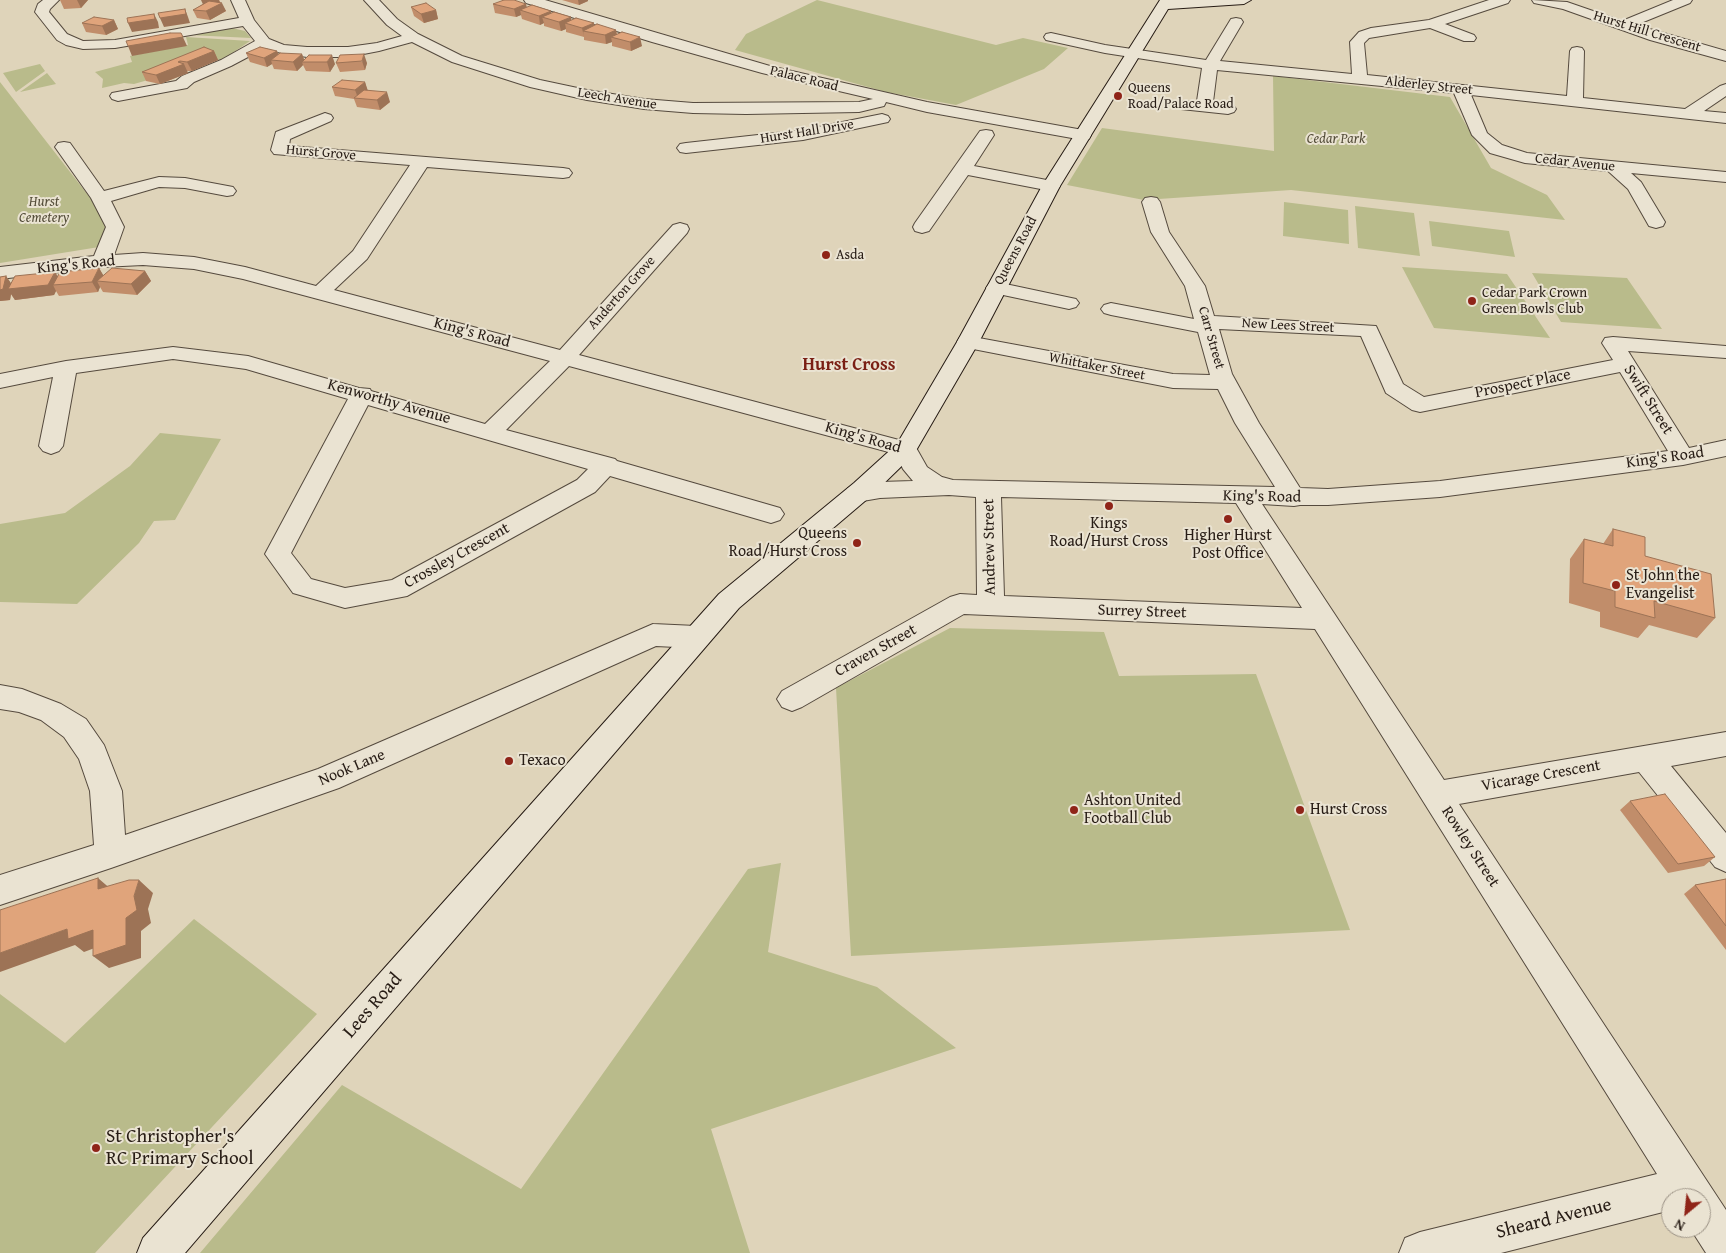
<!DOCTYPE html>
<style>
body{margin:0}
#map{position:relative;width:1726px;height:1253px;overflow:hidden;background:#dfd4ba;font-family:"Gentium Book Plus",serif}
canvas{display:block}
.north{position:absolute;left:1661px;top:1188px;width:50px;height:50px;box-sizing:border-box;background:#eae3d2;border:1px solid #9c9386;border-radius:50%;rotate:208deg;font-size:14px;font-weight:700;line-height:20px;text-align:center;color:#271c15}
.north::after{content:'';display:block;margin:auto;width:18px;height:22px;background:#8f2418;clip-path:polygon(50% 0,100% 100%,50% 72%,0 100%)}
</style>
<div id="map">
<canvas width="1726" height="1253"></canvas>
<div class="north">N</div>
</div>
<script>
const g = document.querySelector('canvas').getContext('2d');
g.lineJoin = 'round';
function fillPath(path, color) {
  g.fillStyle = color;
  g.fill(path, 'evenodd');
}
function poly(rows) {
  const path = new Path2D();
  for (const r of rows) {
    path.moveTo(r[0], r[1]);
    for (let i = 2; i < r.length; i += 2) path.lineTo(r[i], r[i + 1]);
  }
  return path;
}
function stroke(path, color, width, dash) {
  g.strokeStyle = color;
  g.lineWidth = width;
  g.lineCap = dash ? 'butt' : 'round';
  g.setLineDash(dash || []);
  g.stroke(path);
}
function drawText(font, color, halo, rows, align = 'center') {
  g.font = font + ' "Gentium Book Plus",serif';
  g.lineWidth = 4;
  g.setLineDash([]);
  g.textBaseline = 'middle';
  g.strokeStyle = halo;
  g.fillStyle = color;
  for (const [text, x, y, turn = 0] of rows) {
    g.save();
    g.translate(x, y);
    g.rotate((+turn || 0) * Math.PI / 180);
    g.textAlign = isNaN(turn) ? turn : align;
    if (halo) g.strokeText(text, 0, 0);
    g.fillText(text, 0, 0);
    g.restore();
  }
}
fillPath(poly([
 [817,0,996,45,1023,38,1068,48,1044,69,956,105,886,92,735,50,746,34],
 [232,28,245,31,251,38,189,35],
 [186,37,250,41,225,58,134,84,124,83,102,88,103,79,95,72,132,62,130,56,188,45],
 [40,64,45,71,16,92,3,73],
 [47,73,56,84,20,92],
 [1273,76,1450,97,1491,168,1547,195,1565,220,1291,190,1144,200,1067,185,1102,128,1274,151],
 [0,82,109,222,99,247,0,263],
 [1284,202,1348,210,1349,244,1283,236],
 [1355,206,1414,213,1420,256,1358,248],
 [1429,221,1509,231,1515,257,1432,246],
 [1402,267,1507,274,1550,338,1434,328],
 [1532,273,1627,278,1662,329,1561,322],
 [160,433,221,439,175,520,154,521,139,543,77,604,0,602,0,524,65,513,130,466],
 [950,628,1104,632,1119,676,1256,674,1350,930,851,956,836,688],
 [781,863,768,952,877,987,956,1048,711,1129,750,1253,200,1253,342,1085,521,1189,748,869],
 [194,919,317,1014,95,1253,0,1253,0,994,65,1043]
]), '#b9bb8b');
const street = poly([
 [43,0,59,0,50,9,49,12,67,34,83,41,115,40,239,18,231,0,245,0,254,20,269,39,284,45,307,47,348,47,377,43,402,36,387,25,364,0,379,0,397,19,418,34,462,56,540,80,587,90,644,99,693,103,859,102,873,99,762,73,652,42,526,3,524,0,545,0,770,66,927,102,1083,130,1089,131,1091,135,1089,139,1083,140,927,112,886,102,884,106,859,112,746,114,693,113,644,109,587,100,530,87,452,62,412,42,379,51,348,57,307,57,281,53,265,48,231,66,194,82,187,88,118,101,112,99,110,96,112,93,176,81,182,76,221,60,255,41,243,26,115,48,83,49,66,45,57,40,35,12,38,4,43,0],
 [1489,0,1510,0,1508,3,1445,24,1474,35,1476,38,1474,41,1464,41,1430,28,1369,38,1364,43,1367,75,1567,96,1570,51,1572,48,1577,47,1582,48,1584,51,1583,98,1685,109,1720,86,1726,84,1726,96,1704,111,1726,113,1726,123,1471,95,1487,133,1502,145,1527,153,1726,172,1726,182,1631,173,1641,182,1665,222,1663,226,1656,228,1649,226,1628,189,1608,171,1525,163,1490,153,1472,135,1454,93,1217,70,1213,102,1234,106,1236,109,1234,112,1228,114,1181,109,1175,107,1173,104,1175,101,1197,101,1202,68,1105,53,1046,40,1044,37,1046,34,1051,33,1105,45,1206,60,1231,19,1236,18,1241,19,1243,22,1220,61,1352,74,1350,42,1359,32,1371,28,1429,20,1489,0],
 [1532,0,1567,2,1622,21,1673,0,1692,0,1690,3,1636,25,1726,51,1726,61,1650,40,1563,9,1534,3,1532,0],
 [325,113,331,115,333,118,331,121,290,139,289,146,563,168,569,169,572,173,569,177,563,178,427,167,367,259,334,290,560,350,673,225,680,223,687,225,689,229,687,233,579,355,914,444,927,467,942,477,953,480,1275,487,1235,423,1218,389,1173,388,968,348,960,347,957,342,960,337,968,336,1173,374,1210,375,1198,332,1111,315,1104,313,1101,309,1104,305,1111,303,1194,319,1185,286,1151,232,1142,202,1145,198,1151,197,1157,198,1160,202,1169,232,1205,286,1214,316,1376,326,1403,384,1424,397,1613,360,1602,343,1605,338,1613,337,1726,346,1726,358,1628,351,1689,448,1726,440,1726,456,1683,465,1440,497,1328,505,1300,505,1294,506,1262,504,1444,780,1726,732,1726,756,1671,766,1726,833,1726,872,1715,867,1639,772,1459,804,1726,1210,1726,1253,1706,1253,1690,1228,1701,1228,1701,1198,1671,1198,1671,1210,1501,1253,1399,1253,1405,1238,1420,1232,1657,1174,1315,629,964,614,802,707,792,711,782,707,777,699,782,691,950,597,960,594,977,595,976,497,949,495,880,498,857,502,848,500,845,494,848,488,880,482,913,481,903,469,896,454,569,366,506,430,615,459,617,461,780,508,784,514,780,520,771,523,610,476,595,492,407,596,345,608,293,593,265,554,348,399,246,369,173,359,76,373,63,446,59,451,51,454,43,451,39,446,53,377,0,388,0,374,66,361,173,347,248,356,359,388,370,389,371,391,485,424,550,361,243,279,194,269,143,265,102,267,0,279,0,267,94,256,106,227,91,198,55,147,58,143,64,142,70,143,104,191,159,177,185,178,233,187,236,191,233,195,227,196,185,188,159,187,111,201,124,227,114,255,143,253,194,257,245,267,316,286,353,251,410,165,274,154,271,150,276,132,325,113],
 [1219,329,1361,336,1386,393,1412,410,1420,412,1620,372,1668,451,1440,481,1328,489,1300,488,1259,423,1232,374,1219,329],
 [368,405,588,469,577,480,392,580,345,588,311,579,291,553,368,405],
 [1001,497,1236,503,1302,608,1004,596,1001,497],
 [882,114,888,116,890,119,888,122,803,140,686,153,680,152,677,148,680,144,686,143,803,130,882,114],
 [986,130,992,131,994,135,974,166,1057,182,1060,186,1057,190,1051,191,968,175,929,231,922,233,915,231,913,227,915,223,980,131,986,130],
 [996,282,1076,299,1079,303,1076,307,1069,309,989,292,986,288,989,284,996,282],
 [653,624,696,626,706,630,710,637,706,644,696,648,656,646,339,788,111,868,0,905,0,875,94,845,90,791,79,759,64,737,41,720,19,712,0,709,0,685,22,689,61,704,86,719,104,745,122,791,125,835,318,769,653,624]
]);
const secondary = poly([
 [1160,0,1251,0,1244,4,1168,9,1060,186,979,342,914,454,872,495,739,608,185,1253,137,1253,143,1238,719,594,854,483,897,444,957,342,1042,186,1160,0]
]);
stroke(street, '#554a3e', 2);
stroke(secondary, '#271c15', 2);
fillPath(street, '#eae3d2');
fillPath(secondary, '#eae3d2');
fillPath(poly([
 [60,0,88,0,81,8,64,9],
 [219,0,226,11,210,20,197,18,193,10,203,4],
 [562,0,588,0,588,1,579,5],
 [493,4,526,4,526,7,551,13,571,20,594,26,616,30,617,34,642,46,631,51,612,46,612,42,606,44,584,40,584,37,566,32,566,29,561,31,544,26,544,23,540,25,522,19,521,15,516,17,495,13],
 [411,7,436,10,438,19,424,23,414,16],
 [114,20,118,29,106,35,86,32,82,23],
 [214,51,218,60,192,71,187,71,188,73,160,84,146,81,142,72],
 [277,51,278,54,302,54,304,60,309,55,335,64,330,72,306,71,303,65,297,71,274,69,272,64,267,67,250,62,246,53],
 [340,55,367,63,365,70,340,72,336,63],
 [365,82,367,90,390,102,380,110,357,107,354,99,335,96,332,87],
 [99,268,103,276,145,271,151,281,137,295,103,292,100,287,98,292,59,296,56,291,54,295,15,300,11,294,10,300,0,301,0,277,6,276,11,284,55,272,57,276],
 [1613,529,1645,556,1715,618,1697,638,1649,625,1638,638,1600,627,1600,612,1569,603,1570,559,1584,539,1603,544],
 [1630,801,1715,857,1704,866,1668,873,1620,810],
 [1726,879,1726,950,1684,894,1695,885]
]), '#c18d6a');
fillPath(poly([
 [77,0,88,0,81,8],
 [201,0,219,0,220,4,222,3,226,11,210,20],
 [578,0,588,0,588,1,579,5],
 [526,4,528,12,520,10,521,15,516,17,514,9],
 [185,9,188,17,190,23,164,27,160,18],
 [436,10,438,19,424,23,421,14],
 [551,11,552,20,542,17,544,23,540,25,539,16],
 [154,14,158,22,159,28,132,32,128,23],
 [571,17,572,25,565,23,566,29,561,31,559,22],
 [114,20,118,29,106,35,102,26],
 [594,23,595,32,583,31,584,37,582,28],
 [616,30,617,39,611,37,612,42,606,44,605,35],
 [181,33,187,46,132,56,128,46],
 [640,37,642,46,631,51,630,42],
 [214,51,218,60,192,71,187,62],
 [277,51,281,60,271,60,272,64,267,67,264,58],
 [302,54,305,62,302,62,303,65,297,71,293,62],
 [364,54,367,63,365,70,362,61],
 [332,55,335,64,330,72,327,62],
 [180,61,182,65,184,64,188,73,160,84,156,75],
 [365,82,368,91,358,98,355,90],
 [387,92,390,102,380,110,377,100],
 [99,268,105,278,97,281,100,287,98,292,92,282],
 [145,271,151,281,137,295,131,284],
 [55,272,61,282,53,285,56,291,54,295,15,300,11,294,10,300,0,301,0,290,6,276,13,286],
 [98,878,113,891,98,889],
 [139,880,153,893,148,909,151,923,141,931,141,958,109,968,93,956,134,896],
 [67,929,93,930,108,943,84,952,75,945,0,972,0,953]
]), '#9d7356');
const building = poly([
 [504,0,514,0,526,4,514,9,493,4,504,0],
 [209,1,222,3,206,11,193,10,209,1],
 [426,3,436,10,421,14,411,7,426,3],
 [532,5,551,11,539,16,520,10,532,5],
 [185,9,186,14,160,18,158,13,185,9],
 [554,12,571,17,559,22,542,17,554,12],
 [154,14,155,19,128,23,127,18,154,14],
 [94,17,114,20,102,26,82,23,94,17],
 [576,18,594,23,582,28,565,23,576,18],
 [597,24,616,30,605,35,583,31,597,24],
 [622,32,640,37,630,42,611,37,622,32],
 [170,33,181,33,183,37,128,46,126,41,170,33],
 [204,47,214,51,187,62,180,61,178,62,184,64,156,75,142,72,204,47],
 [260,47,277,51,264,58,246,53,260,47],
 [280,53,302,54,293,62,271,60,280,53],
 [364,54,362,61,336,63,340,55,364,54],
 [309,55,332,55,327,62,302,62,309,55],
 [342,80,365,82,355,90,332,87,342,80],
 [364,90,387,92,377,100,354,98,364,90],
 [99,268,92,282,53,285,60,272,99,268],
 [112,268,145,271,131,284,97,281,112,268],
 [55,272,48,285,8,289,15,276,55,272],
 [6,276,3,289,0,290,0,277,6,276],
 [1613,529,1645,537,1645,556,1711,574,1715,618,1654,601,1655,618,1615,607,1615,591,1583,583,1584,539,1613,546,1613,529],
 [1665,794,1715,857,1678,864,1630,801,1665,794],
 [98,878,98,889,129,880,139,880,134,896,137,910,126,918,126,945,93,956,93,930,68,939,67,929,0,953,0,910,98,878],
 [1726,879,1726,926,1695,885,1726,879]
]);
fillPath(building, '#e0a47b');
stroke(building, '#9d7356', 1);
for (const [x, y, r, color] of [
 [1118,96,5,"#8f2418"],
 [826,255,5,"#8f2418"],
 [1472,301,5,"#8f2418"],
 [1109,506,5,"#8f2418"],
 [1228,519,5,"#8f2418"],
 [857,543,5,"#8f2418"],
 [1616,585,5,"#8f2418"],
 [509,761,5,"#8f2418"],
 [1074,810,5,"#8f2418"],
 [1300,810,5,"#8f2418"],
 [96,1148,5,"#8f2418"]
]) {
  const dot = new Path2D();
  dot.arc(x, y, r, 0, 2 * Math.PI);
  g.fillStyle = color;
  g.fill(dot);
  stroke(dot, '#eae3d2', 2);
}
drawText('14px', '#271c15', '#eae3d2', [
 ["Hurst Hill Crescent",1647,32,17],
 ["Palace Road",804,79,14],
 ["Alderley Street",1429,86,6],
 ["Leech Avenue",617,99,9],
 ["Hurst Hall Drive",807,132,-9],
 ["Hurst Grove",321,153,5],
 ["Cedar Avenue",1575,163,6],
 ["Queens Road",1016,251,-62],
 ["Anderton Grove",622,293,-48],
 ["New Lees Street",1288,326,3],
 ["Carr Street",1211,338,74],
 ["Whittaker Street",1097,367,11]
]);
drawText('14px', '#271c15', '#eae3d2', [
 ["Queens",1128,88],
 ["Road/Palace Road",1128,104],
 ["Asda",836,255],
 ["Cedar Park Crown",1482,293],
 ["Green Bowls Club",1482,309]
], 'left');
drawText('italic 14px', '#534c38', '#eae3d2', [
 ["Cedar Park",1336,139],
 ["Hurst",44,202],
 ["Cemetery",44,218]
]);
drawText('16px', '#271c15', '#eae3d2', [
 ["King's Road",76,265,-6],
 ["King's Road",472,333,15],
 ["Prospect Place",1523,384,-11],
 ["Swift Street",1648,400,58],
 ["Kenworthy Avenue",389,402,16],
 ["King's Road",863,438,16],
 ["King's Road",1665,458,-8],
 ["King's Road",1262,497,1],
 ["Andrew Street",990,547,-91],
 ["Crossley Crescent",457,556,-29],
 ["Surrey Street",1142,612,2],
 ["Craven Street",876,651,-29],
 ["Nook Lane",352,768,-23],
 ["Vicarage Crescent",1541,776,-10],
 ["Rowley Street",1470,847,57]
]);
drawText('16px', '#271c15', '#eae3d2', [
 ["Kings",1109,524,"center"],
 ["Road/Hurst Cross",1109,542,"center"],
 ["Queens",847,534,"right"],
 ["Road/Hurst Cross",847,552,"right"],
 ["Higher Hurst",1228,536,"center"],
 ["Post Office",1228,554,"center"],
 ["St John the",1626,576],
 ["Evangelist",1626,594],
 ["Texaco",519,761],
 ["Ashton United",1084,801],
 ["Football Club",1084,819],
 ["Hurst Cross",1310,810]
], 'left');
drawText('bold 18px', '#7a1f14', '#eae3d2', [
 ["Hurst Cross",849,365]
]);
drawText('19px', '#271c15', '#eae3d2', [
 ["Lees Road",373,1006,-49],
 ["Sheard Avenue",1554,1219,-14]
]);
drawText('19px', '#271c15', '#eae3d2', [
 ["St Christopher's",106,1137],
 ["RC Primary School",106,1159]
], 'left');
</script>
